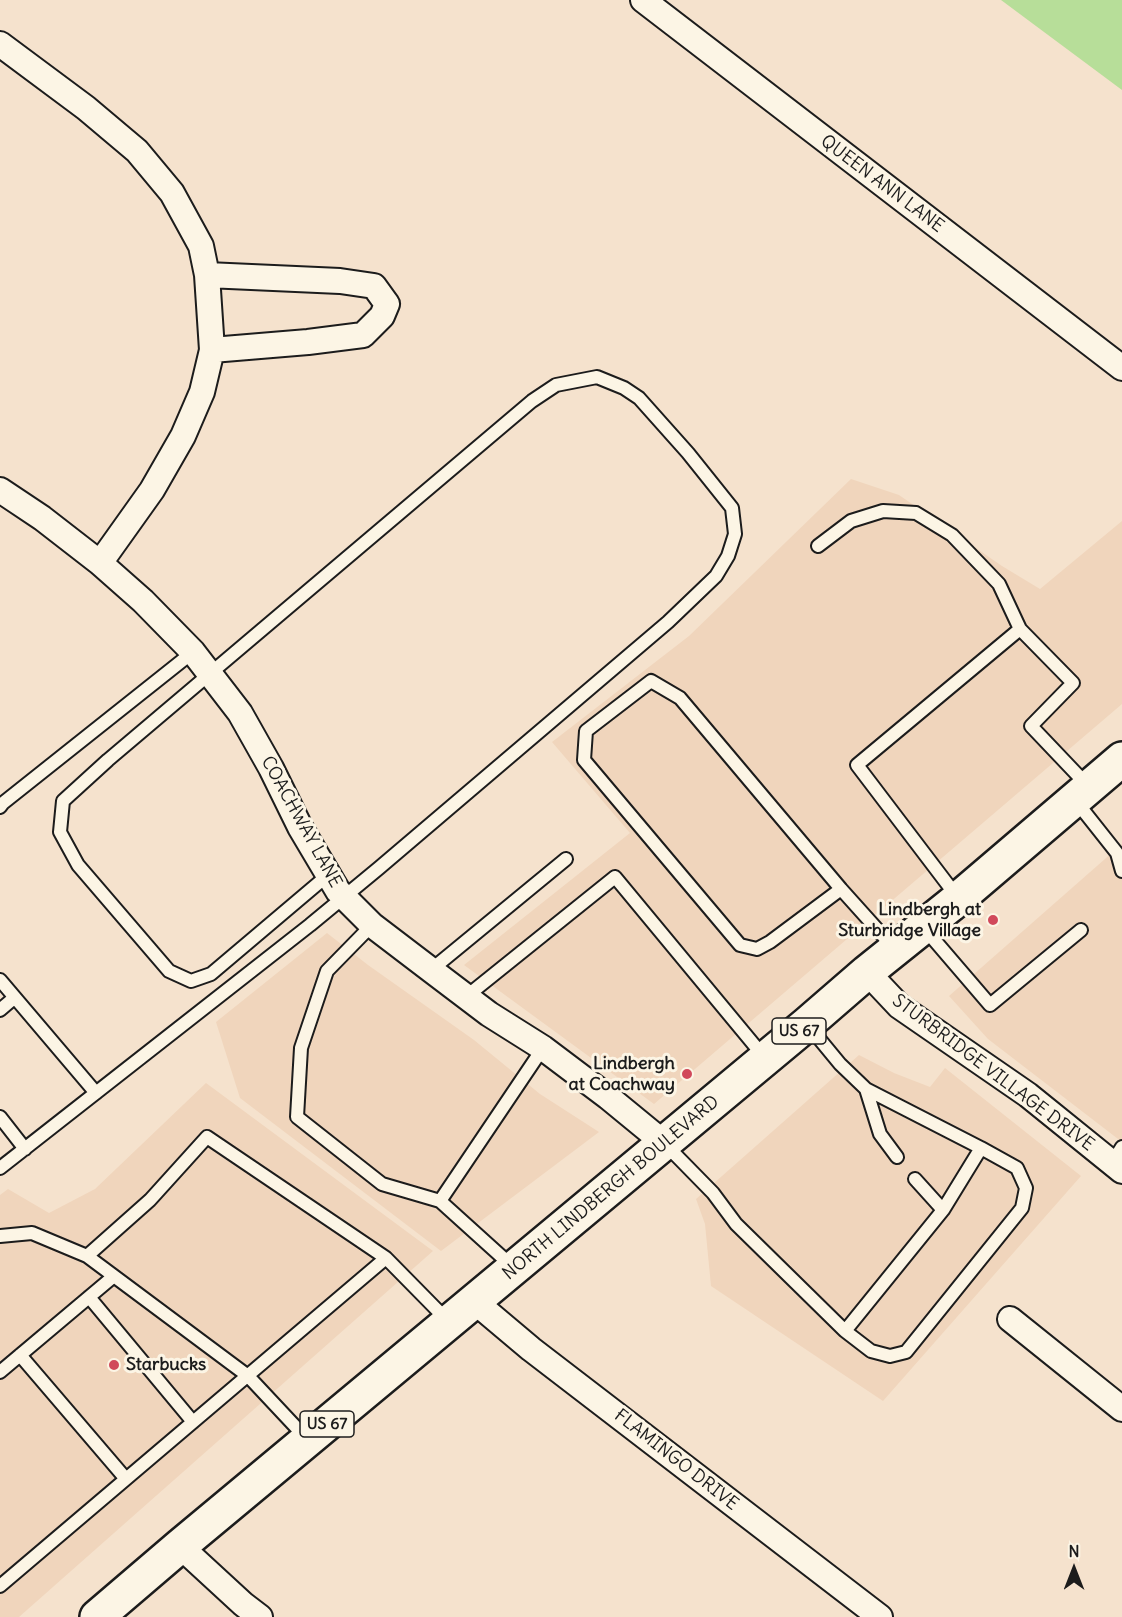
<!DOCTYPE html>
<style>
body{margin:0}
#map{position:relative;width:1122px;height:1617px;overflow:hidden;background:#f5e2cd;font-family:Delius,sans-serif}
canvas{display:block}
.north{position:absolute;left:1044px;top:1539px;width:60px;height:60px;-webkit-text-stroke:4px #fcf5e5;paint-order:stroke;rotate:0deg;font-size:16px;font-weight:700;line-height:24px;text-align:center;color:#1c1c1c}
.north::after{content:'';display:block;margin:auto;width:21px;height:27px;background:#1c1c1c;clip-path:polygon(50% 0,100% 100%,50% 72%,0 100%)}
</style>
<div id="map">
<canvas width="1122" height="1617"></canvas>
<div class="north">N</div>
</div>
<script>
const g = document.querySelector('canvas').getContext('2d');
g.lineJoin = 'round';
function fillPath(path, color) {
  g.fillStyle = color;
  g.fill(path, 'evenodd');
}
function poly(rows) {
  const path = new Path2D();
  for (const r of rows) {
    path.moveTo(r[0], r[1]);
    for (let i = 2; i < r.length; i += 2) path.lineTo(r[i], r[i + 1]);
  }
  return path;
}
function stroke(path, color, width, dash) {
  g.strokeStyle = color;
  g.lineWidth = width;
  g.lineCap = dash ? 'butt' : 'round';
  g.setLineDash(dash || []);
  g.stroke(path);
}
function drawText(font, color, halo, rows, align = 'center') {
  g.font = font + ' Delius,sans-serif';
  g.lineWidth = 6;
  g.setLineDash([]);
  g.textBaseline = 'middle';
  g.strokeStyle = halo;
  g.fillStyle = color;
  for (const [text, x, y, turn = 0] of rows) {
    g.save();
    g.translate(x, y);
    g.rotate((+turn || 0) * Math.PI / 180);
    g.textAlign = isNaN(turn) ? turn : align;
    if (halo) g.strokeText(text, 0, 0);
    g.fillText(text, 0, 0);
    g.restore();
  }
}
fillPath(poly([
 [851,479,899,495,1002,566,1040,589,1122,521,1122,704,654,1104,464,965,630,833,552,742,689,636],
 [1122,844,1122,1142,988,1039,949,996],
 [327,933,368,965,474,1040,540,1094,599,1132,441,1251,240,1098,216,1022],
 [859,1055,894,1073,930,1087,945,1068,1081,1176,883,1401,711,1286,705,1224,696,1199],
 [206,1083,433,1251,19,1617,0,1617,0,1195,8,1189,49,1213,95,1189]
]), '#f0d5bc');
fillPath(poly([
 [1001,0,1122,0,1122,90]
]), '#b7de99');
const lane = poly([
 [818,546,851,521,883,511,916,513,952,535,999,584,1020,629],
 [1075,800,1117,853,1122,871],
 [0,807,3,803,193,652],
 [841,889,770,942,757,949,740,945,584,760,586,731,651,681,680,698,841,889,894,948],
 [958,898,857,765,1020,629,1073,683,1031,726,1089,787],
 [372,925,327,971,301,1048,297,1117,382,1184,440,1201,513,1267],
 [924,928,990,1005,1081,930],
 [431,970,566,859],
 [0,980,96,1093],
 [467,996,615,877,765,1058],
 [0,1010,14,998],
 [866,1089,880,1134,897,1157],
 [0,1117,25,1149],
 [665,1144,713,1193,736,1224,845,1331,943,1210,981,1148,866,1089,840,1064,807,1024],
 [1112,1163,1122,1147],
 [0,1168,310,925,379,868,668,622,716,576,728,556,735,534,732,508,688,453,639,398,624,388,597,377,556,385,532,401,108,760,63,801,60,832,78,865,169,971,191,981,211,974,328,875],
 [915,1179,943,1210],
 [440,1201,543,1048],
 [0,1236,32,1233,87,1256,150,1200,207,1137,386,1258],
 [87,1256,248,1376,307,1439],
 [89,1297,193,1422],
 [845,1331,871,1351,890,1356,906,1352,1022,1208,1026,1188,1017,1168,981,1148],
 [20,1355,126,1479],
 [0,1372,114,1276],
 [0,1586,386,1258,447,1320]
]);
const street = poly([
 [643,0,1122,368],
 [0,44,86,108,137,151,172,193,201,246,207,275,212,350,202,392,183,436,152,490,100,563],
 [207,275,340,281,374,286,387,304,382,316,363,335,308,342,212,350],
 [0,490,42,518,100,563,143,601,193,652,240,713,271,768,300,827,338,891,372,925,431,970,489,1014,543,1048,608,1097,664,1143],
 [867,972,899,1006,1028,1095,1122,1171],
 [474,1301,531,1349,880,1617],
 [1010,1319,1122,1409],
 [180,1546,243,1604,260,1617]
]);
const primary = poly([
 [97,1617,180,1546,807,1024,867,972,958,899,1122,759]
]);
stroke(lane, '#1c1c1c', 16);
stroke(street, '#1c1c1c', 28);
stroke(primary, '#1c1c1c', 38);
stroke(lane, '#fcf5e5', 12);
stroke(street, '#fcf5e5', 24);
stroke(primary, '#fcf5e5', 33);
for (const [x, y, r, color] of [
 [993,920,6,"#d1495b"],
 [687,1074,6,"#d1495b"],
 [114,1365,6,"#d1495b"]
]) {
  const dot = new Path2D();
  dot.arc(x, y, r, 0, 2 * Math.PI);
  g.fillStyle = color;
  g.fill(dot);
  stroke(dot, '#fcf5e5', 2);
}
for (const [x, y, w] of [
 [799,1031,54],
 [327,1424,54]
]) {
  const box = new Path2D();
  box.roundRect(x - w / 2, y - 13, w, 26, 4.5);
  g.fillStyle = '#fcf5e5';
  g.fill(box);
  stroke(box, '#1c1c1c', 1.5);
}
drawText('bold 16px', '#1c1c1c', null, [
 ["US 67",799,1031],
 ["US 67",327,1424]
]);
drawText('18px', '#1c1c1c', '#fcf5e5', [
 ["QUEEN ANN LANE",882,184,37],
 ["COACHWAY LANE",301,822,61],
 ["STURBRIDGE VILLAGE DRIVE",993,1073,37],
 ["NORTH LINDBERGH BOULEVARD",611,1188,-40],
 ["FLAMINGO DRIVE",676,1460,38]
]);
drawText('bold 18px', '#1c1c1c', '#fcf5e5', [
 ["Lindbergh at",981,910],
 ["Sturbridge Village",981,931],
 ["Lindbergh",675,1064],
 ["at Coachway",675,1085],
 ["Starbucks",126,1365,"left"]
], 'right');
</script>
